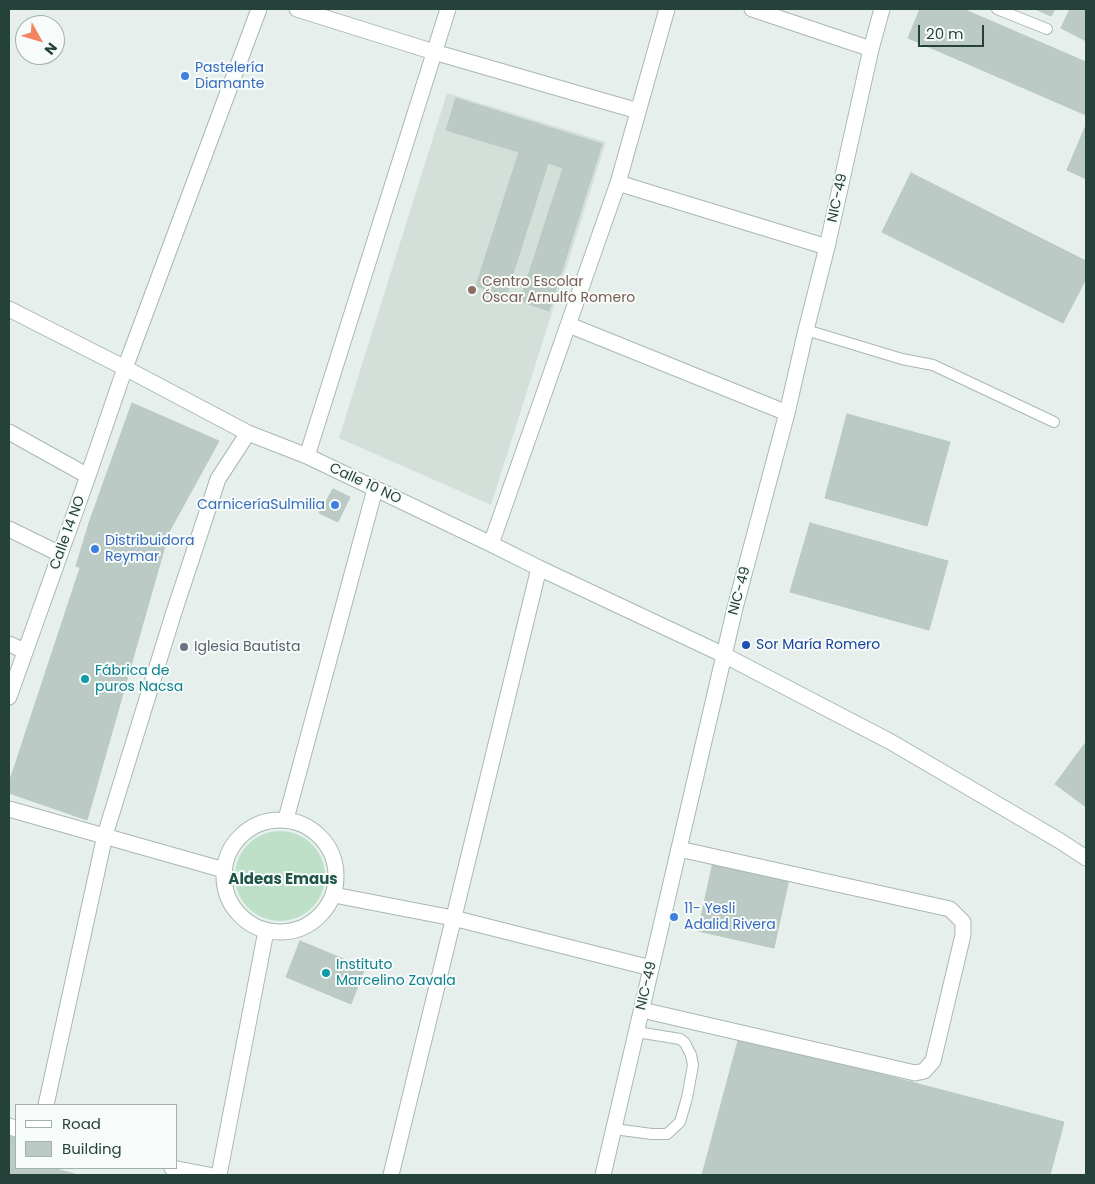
<!DOCTYPE html>
<meta charset="utf-8">
<style>
body{margin:0}
#map{position:relative;width:1095px;height:1184px;overflow:hidden;background:#e6efeb;font-family:Poppins,sans-serif}
canvas{display:block}
.frame{position:absolute;inset:0;border:10px solid #24423a;pointer-events:none}
.legend{position:absolute;left:15px;top:1104px;width:162px;height:65px;box-sizing:border-box;background:#f7fbf9;border:1px solid #a3b1ad;margin:0;padding:6px 9px;list-style:none;font-size:15px;color:#24423a}
.legend li{display:flex;align-items:center;gap:10px;height:25px}
.legend b{width:25px;border:1px solid #a3b1ad}
.north{position:absolute;left:15px;top:15px;width:50px;height:50px;box-sizing:border-box;background:#f7fbf9;border:1px solid #a3b1ad;border-radius:50%;rotate:129deg;font-size:14px;font-weight:700;line-height:20px;text-align:center;color:#24423a}
.north::after{content:'';display:block;margin:auto;width:18px;height:22px;background:#f4845f;clip-path:polygon(50% 0,100% 100%,50% 72%,0 100%)}
.scale{position:absolute;left:918px;top:25px;width:66px;height:22px;box-sizing:border-box;border:2px solid #24423a;border-top:0;padding-left:6px;font-size:15px;line-height:18px;white-space:nowrap;color:#24423a;-webkit-text-stroke:4px #f7fbf9;paint-order:stroke}
</style>
<div id="map">
<canvas width="1095" height="1184"></canvas>
<div class="frame"></div>
<ul class="legend">
<li><b style="height:6px;background:#fff"></b>Road</li>
<li><b style="height:14px;background:#bbcac4"></b>Building</li>
</ul>
<div class="north">N</div>
<div class="scale">20 m</div>
</div>
<script>
const g = document.querySelector('canvas').getContext('2d');
g.lineJoin = 'round';
function fillPath(path, color) {
  g.fillStyle = color;
  g.fill(path, 'evenodd');
}
function poly(rows) {
  const path = new Path2D();
  for (const r of rows) {
    if (r.length === 3) {
      path.moveTo(r[0] + r[2], r[1]);
      path.arc(r[0], r[1], r[2], 0, 2 * Math.PI);
      continue;
    }
    path.moveTo(r[0], r[1]);
    for (let i = 2; i < r.length; i += 2) path.lineTo(r[i], r[i + 1]);
  }
  return path;
}
function stroke(path, color, width, dash) {
  g.strokeStyle = color;
  g.lineWidth = width;
  g.lineCap = dash ? 'butt' : 'round';
  g.setLineDash(dash || []);
  g.stroke(path);
}
function drawText(font, color, halo, rows, align = 'center') {
  g.font = font + ' Poppins,sans-serif';
  g.lineWidth = 4;
  g.setLineDash([]);
  g.textBaseline = 'middle';
  g.strokeStyle = halo;
  g.fillStyle = color;
  for (const [text, x, y, turn = 0] of rows) {
    g.save();
    g.translate(x, y);
    g.rotate((+turn || 0) * Math.PI / 180);
    g.textAlign = isNaN(turn) ? turn : align;
    if (halo) g.strokeText(text, 0, 0);
    g.fillText(text, 0, 0);
    g.restore();
  }
}
fillPath(poly([
 [447,93,606,142,491,505,339,438]
]), '#d4dfda');
fillPath(poly([
 [280,876,45]
]), '#bfe0c8');
const building = poly([
 [920,9,963,9,1086,62,1086,115,908,38,920,9],
 [1035,9,1055,9,1051,16,1035,9],
 [1070,9,1086,9,1086,41,1061,28,1070,9],
 [456,98,602,144,549,311,520,301,563,168,548,163,506,296,476,286,519,152,446,130,456,98],
 [1086,125,1086,179,1067,170,1086,125],
 [911,173,1086,261,1086,279,1063,323,882,232,911,173],
 [132,403,219,441,169,532,87,820,9,793,9,783,80,568,101,575,115,532,89,523,132,403],
 [847,414,950,442,927,526,825,498,847,414],
 [333,489,350,497,338,522,319,513,333,489],
 [89,523,115,532,101,575,76,566,89,523],
 [810,523,948,561,929,630,790,592,810,523],
 [1086,742,1086,807,1055,784,1086,742],
 [713,862,789,879,774,948,698,931,713,862],
 [300,941,365,968,351,1004,286,977,300,941],
 [739,1037,1064,1122,1050,1175,702,1175,739,1037],
 [9,1133,16,1135,16,1168,52,1168,75,1174,75,1175,9,1175,9,1133]
]);
fillPath(building, '#bbcac4');
stroke(building, '#b8c9c2', 1);
const lane = poly([
 [997,9,1047,29],
 [806,330,902,359,933,365,1054,422],
 [614,1129,652,1134,667,1134,680,1122,687,1098,693,1065,691,1055,685,1043,680,1039,637,1032]
]);
const street = poly([
 [297,9,434,52,638,111],
 [752,9,871,49],
 [618,183,827,247],
 [9,309,125,368,248,433,307,456,491,544,539,568,724,655,891,742,1060,841,1086,858],
 [569,325,787,413],
 [9,432,88,476],
 [307,456,448,9],
 [9,529,60,554],
 [491,544,618,183,667,9],
 [9,644,25,651],
 [9,697,88,476,125,368,259,9],
 [9,809,224,870],
 [286,819,375,489],
 [280,876,56],
 [334,895,453,918,651,968],
 [642,1010,915,1073,924,1071,933,1061,963,935,963,922,950,909,679,849],
 [46,1105,105,835,173,615,218,479,248,433],
 [9,1126,16,1129],
 [172,1168,209,1175],
 [219,1175,266,931],
 [391,1175,539,568]
]);
const secondary = poly([
 [603,1175,735,608,787,413,806,330,827,247,871,49,882,9]
]);
stroke(lane, '#a8b8b2', 12);
stroke(street, '#a8b8b2', 17);
stroke(secondary, '#a4bbb3', 17);
stroke(lane, '#fff', 10);
stroke(street, '#fff', 15);
stroke(secondary, '#fff', 15);
for (const [x, y, r, color] of [
 [185,76,5,"#3f7fe0"],
 [472,290,5,"#8d6e63"],
 [335,505,5,"#3f7fe0"],
 [95,549,5,"#3f7fe0"],
 [746,645,5,"#1a4fb4"],
 [184,647,5,"#6b7280"],
 [85,679,5,"#0f9aa8"],
 [674,917,5,"#3f7fe0"],
 [326,973,5,"#0f9aa8"]
]) {
  const dot = new Path2D();
  dot.arc(x, y, r, 0, 2 * Math.PI);
  g.fillStyle = color;
  g.fill(dot);
  stroke(dot, '#f7fbf9', 2);
}
drawText('14px', '#366cbe', '#f7fbf9', [
 ["Pastelería",195,68],
 ["Diamante",195,84],
 ["CarniceríaSulmilia",325,505,"right"],
 ["Distribuidora",105,541],
 ["Reymar",105,557],
 ["11- Yesli",684,909],
 ["Adalid Rivera",684,925]
], 'left');
drawText('14px', '#24423a', '#f7fbf9', [
 ["NIC-49",838,198,-78],
 ["Calle 10 NO",365,484,25],
 ["Calle 14 NO",68,533,-70],
 ["NIC-49",740,591,-75],
 ["NIC-49",647,986,-77]
]);
drawText('14px', '#785e54', '#f7fbf9', [
 ["Centro Escolar",482,282],
 ["Óscar Arnulfo Romero",482,298]
], 'left');
drawText('14px', '#164399', '#f7fbf9', [
 ["Sor María Romero",756,645]
], 'left');
drawText('14px', '#5b616d', '#f7fbf9', [
 ["Iglesia Bautista",194,647]
], 'left');
drawText('14px', '#0d838f', '#f7fbf9', [
 ["Fábrica de",95,671],
 ["puros Nacsa",95,687],
 ["Instituto",336,965],
 ["Marcelino Zavala",336,981]
], 'left');
drawText('bold 15px', '#1f5548', '#f7fbf9', [
 ["Aldeas Emaus",283,880]
]);
</script>
